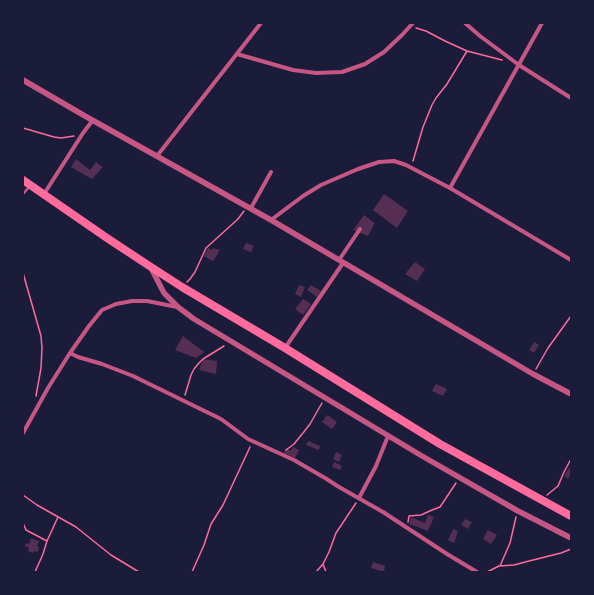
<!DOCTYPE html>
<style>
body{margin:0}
#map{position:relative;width:594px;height:595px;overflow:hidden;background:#1b1b3a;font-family:Signika,sans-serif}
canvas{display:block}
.frame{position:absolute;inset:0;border:24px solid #1b1b3a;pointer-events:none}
</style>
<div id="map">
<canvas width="594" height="595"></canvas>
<div class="frame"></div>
</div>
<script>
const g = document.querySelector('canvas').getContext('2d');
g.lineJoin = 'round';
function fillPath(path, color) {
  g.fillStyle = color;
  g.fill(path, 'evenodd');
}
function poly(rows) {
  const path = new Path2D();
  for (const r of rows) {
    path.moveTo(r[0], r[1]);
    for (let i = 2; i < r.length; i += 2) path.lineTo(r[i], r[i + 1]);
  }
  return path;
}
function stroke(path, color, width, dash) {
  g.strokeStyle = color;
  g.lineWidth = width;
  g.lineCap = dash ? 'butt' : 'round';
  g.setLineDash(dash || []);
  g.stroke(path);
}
fillPath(poly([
 [76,159,90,170,96,162,103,167,92,179,71,167],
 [384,194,408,211,397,228,373,210],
 [364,215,375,223,368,236,353,230],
 [246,243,254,246,251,252,243,249],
 [208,248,212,250,213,248,220,250,213,261,204,256],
 [415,262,425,269,417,281,405,274],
 [299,285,305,287,301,297,295,294],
 [311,285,321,291,317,297,307,290],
 [303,299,311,304,303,315,295,309],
 [183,336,204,352,196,358,175,350],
 [534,342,539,345,534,353,529,350],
 [203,359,217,361,216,374,199,370],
 [436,384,447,389,443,396,432,391],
 [327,415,337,422,332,429,322,422],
 [308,441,320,446,319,450,306,445],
 [293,447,299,450,295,458,284,453,286,448,291,451],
 [336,452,342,455,339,462,333,459],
 [334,462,342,466,340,470,332,467],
 [570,467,571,468,571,473,568,479,564,476],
 [428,515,434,517,428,531,409,524,411,517,425,523],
 [465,519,472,522,468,529,461,525],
 [453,529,458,531,454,543,448,540],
 [488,530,497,535,491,544,483,539],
 [31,538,39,541,37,546,39,547,38,552,34,551,33,553,28,551,29,548,25,546,26,543,29,544],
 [373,562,385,566,384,572,371,568]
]), '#542f53');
stroke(poly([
 [416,28,426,31,445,41,467,51,502,60],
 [23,128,54,137,61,138,74,136],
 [413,161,423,127,432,105,436,98,447,84,467,51],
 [23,273,41,336,42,348,41,368,36,396],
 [187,282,190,279,195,272,206,248,238,219,244,211],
 [536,369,548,348,571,316],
 [185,395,191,375,194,369,199,363,203,359,224,346],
 [286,450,294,444,303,433,310,424,322,403],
 [23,495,37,505,76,527,111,555,139,572],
 [547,495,558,486,564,472,571,459],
 [408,522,409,516,421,515,432,510,440,507,456,483],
 [23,523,26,530,47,541],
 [323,564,326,572],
 [500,566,510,543,516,517],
 [35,572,43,554,47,541,58,517],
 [192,572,204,545,211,524,223,505,250,447],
 [316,572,323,564,329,552,336,533,356,503],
 [487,572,499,566,514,565,529,561,561,553,571,549]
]), '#ff6b9d', 1.5);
stroke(poly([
 [23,194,29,187]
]), '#c65784', 2.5);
stroke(poly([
 [465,23,480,36,519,65,571,98],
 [237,54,293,70,316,73,342,72,365,64,384,52,402,35,413,23],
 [157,156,261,23],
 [450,188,542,23],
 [44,194,83,133,93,120],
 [251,208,271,172],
 [271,220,303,196,321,185,358,169,379,162,394,161,406,165,450,188,571,260],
 [339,260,360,229],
 [285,348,343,263],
 [70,353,78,357,102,364,133,376,221,419,248,439,294,460,325,478,339,487,383,512,447,554,477,572],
 [23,433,48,388,70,353,89,326,102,310,116,304,132,301,147,301,177,307],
 [359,498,376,466,388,436]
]), '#c65784', 4);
stroke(poly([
 [23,80,85,116,271,220,533,374,571,394],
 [151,268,164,293,178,307,194,319,422,456,518,511,571,538]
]), '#c65784', 5.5);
stroke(poly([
 [23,180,107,238,151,267,182,287,285,348,440,444,571,516]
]), '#ff6b9d', 8);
</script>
